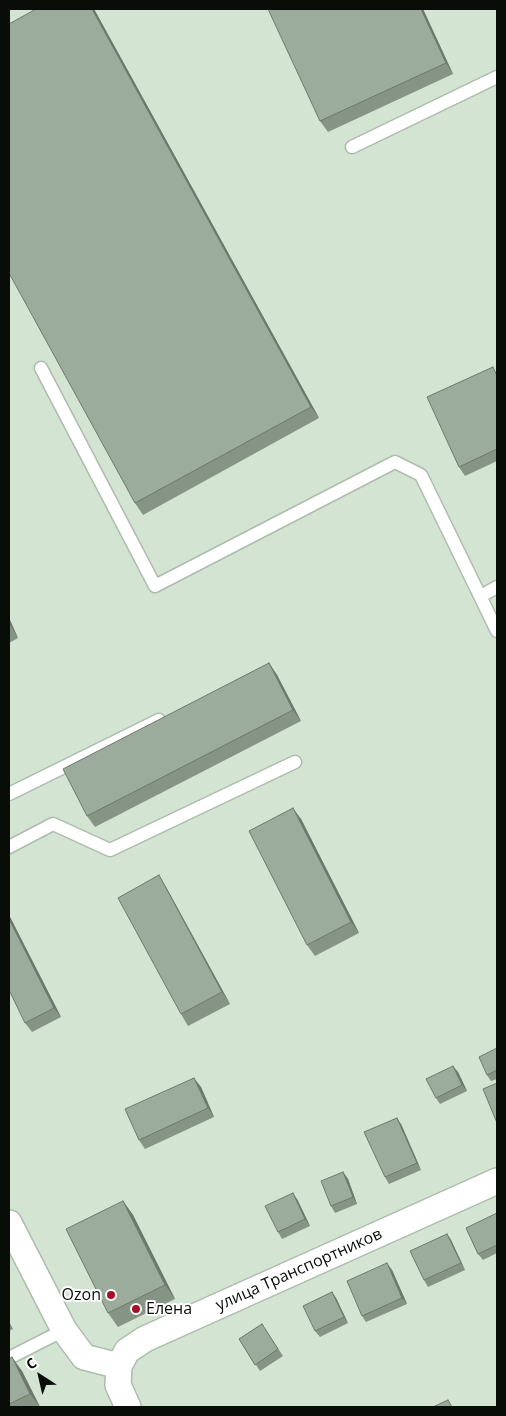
<!DOCTYPE html>
<meta charset="utf-8">
<style>
body{margin:0}
#map{position:relative;width:506px;height:1416px;overflow:hidden;background:#d4e4d3;font-family:"Open Sans",sans-serif}
canvas{display:block}
.frame{position:absolute;inset:0;border:10px solid #080d08;pointer-events:none}
.north{position:absolute;left:15px;top:1351px;width:50px;height:50px;-webkit-text-stroke:4px #fff;paint-order:stroke;rotate:325deg;font-size:14px;font-weight:700;line-height:20px;text-align:center;color:#080d08}
.north::after{content:'';display:block;margin:auto;width:18px;height:22px;background:#080d08;clip-path:polygon(50% 0,100% 100%,50% 72%,0 100%)}
</style>
<div id="map">
<canvas width="506" height="1416"></canvas>
<div class="frame"></div>
<div class="north">С</div>
</div>
<script>
const g = document.querySelector('canvas').getContext('2d');
g.lineJoin = 'round';
function poly(rows) {
  const path = new Path2D();
  for (const r of rows) {
    path.moveTo(r[0], r[1]);
    for (let i = 2; i < r.length; i += 2) path.lineTo(r[i], r[i + 1]);
  }
  return path;
}
function stroke(path, color, width, dash) {
  g.strokeStyle = color;
  g.lineWidth = width;
  g.lineCap = dash ? 'butt' : 'round';
  g.setLineDash(dash || []);
  g.stroke(path);
}
function fillPath(path, color) {
  g.fillStyle = color;
  g.fill(path, 'evenodd');
}
function drawText(font, color, halo, rows, align = 'center') {
  g.font = font + ' "Open Sans",sans-serif';
  g.lineWidth = 4;
  g.setLineDash([]);
  g.textBaseline = 'middle';
  g.strokeStyle = halo;
  g.fillStyle = color;
  for (const [text, x, y, turn = 0] of rows) {
    g.save();
    g.translate(x, y);
    g.rotate((+turn || 0) * Math.PI / 180);
    g.textAlign = isNaN(turn) ? turn : align;
    if (halo) g.strokeText(text, 0, 0);
    g.fillText(text, 0, 0);
    g.restore();
  }
}
const lane = poly([
 [352,147,497,77],
 [41,368,155,586,395,462,421,475,497,631],
 [481,596,497,587],
 [9,794,159,720],
 [9,847,53,824,110,850,295,762],
 [9,1358,64,1330]
]);
const street = poly([
 [9,1223,64,1330,84,1357,119,1366,127,1351,145,1339,497,1181],
 [119,1366,118,1385,128,1407]
]);
stroke(lane, '#adbdad', 15);
stroke(street, '#adbdad', 28);
stroke(lane, '#fff', 12);
stroke(street, '#fff', 25);
fillPath(poly([
 [36,9,94,9,319,418,143,515,135,503],
 [423,9,453,74,328,132,320,121],
 [497,373,497,461,465,476,459,467],
 [9,618,18,638,9,643],
 [269,663,277,675,301,721,95,827,87,816],
 [301,819,359,933,315,956,307,945],
 [166,887,230,1004,188,1026,181,1014],
 [9,915,61,1017,32,1032,25,1023],
 [497,1048,497,1079,491,1081,487,1075],
 [458,1072,467,1091,440,1104,436,1098],
 [201,1087,214,1117,145,1149,139,1140],
 [401,1124,421,1170,389,1184,385,1177],
 [343,1172,348,1179,357,1204,335,1213,331,1206],
 [297,1199,310,1226,282,1239,278,1232],
 [123,1201,133,1215,175,1299,118,1327,108,1313],
 [497,1213,497,1253,483,1260,478,1254],
 [447,1234,451,1240,465,1270,428,1287,424,1280],
 [392,1270,407,1304,366,1322,362,1316],
 [332,1292,336,1298,348,1323,320,1337,315,1331],
 [9,1321,13,1329,9,1331],
 [262,1324,283,1356,260,1371,239,1339],
 [9,1359,22,1371,40,1407,9,1407]
]), '#869486');
fillPath(poly([
 [92,9,94,9,319,418,311,407],
 [421,9,423,9,453,74,446,63],
 [9,618,18,638,9,623],
 [269,663,277,675,301,721,293,710],
 [293,808,301,819,359,933,351,922],
 [159,875,166,887,230,1004,222,992],
 [9,915,61,1017,54,1008,9,919],
 [453,1066,458,1072,467,1091,462,1085],
 [194,1078,201,1087,214,1117,208,1108],
 [397,1118,401,1124,421,1170,417,1163],
 [343,1172,348,1179,357,1204,353,1197],
 [293,1193,297,1199,310,1226,305,1219],
 [123,1201,133,1215,175,1299,165,1285],
 [447,1234,451,1240,465,1270,461,1263],
 [387,1263,392,1270,407,1304,402,1298],
 [332,1292,336,1298,348,1323,344,1317],
 [12,1357,22,1371,40,1407,30,1394]
]), '#6d786d');
const building = poly([
 [36,9,92,9,311,407,135,503,9,273,9,24,36,9],
 [268,9,421,9,446,63,320,121,268,9],
 [493,367,497,376,497,449,459,467,427,397,493,367],
 [269,663,293,710,87,816,63,769,269,663],
 [293,808,351,922,307,945,249,831,293,808],
 [159,875,222,992,181,1014,118,898,159,875],
 [9,919,54,1008,25,1023,9,990,9,919],
 [497,1048,497,1070,487,1075,479,1057,497,1048],
 [453,1066,462,1085,436,1098,426,1079,453,1066],
 [194,1078,208,1108,139,1140,125,1109,194,1078],
 [497,1083,497,1123,483,1089,497,1083],
 [397,1118,417,1163,385,1177,364,1132,397,1118],
 [343,1172,353,1197,331,1206,321,1181,343,1172],
 [293,1193,305,1219,278,1232,265,1206,293,1193],
 [123,1201,165,1285,108,1313,66,1229,123,1201],
 [497,1213,497,1245,478,1254,466,1228,497,1213],
 [447,1234,461,1263,424,1280,410,1251,447,1234],
 [387,1263,402,1298,362,1316,347,1281,387,1263],
 [332,1292,344,1317,315,1331,303,1306,332,1292],
 [262,1324,278,1349,255,1365,239,1339,262,1324],
 [12,1357,30,1394,9,1404,9,1359,12,1357],
 [448,1400,452,1407,433,1407,448,1400]
]);
fillPath(building, '#9cac9c');
stroke(building, '#6d786d', 1);
for (const [x, y, r, color] of [
 [111,1295,5,"#a70f24"],
 [136,1309,5,"#a70f24"]
]) {
  const dot = new Path2D();
  dot.arc(x, y, r, 0, 2 * Math.PI);
  g.fillStyle = color;
  g.fill(dot);
  stroke(dot, '#fff', 2);
}
drawText('16px', '#080d08', '#fff', [
 ["улица Транспортников",299,1270,-24]
]);
drawText('16px', '#080d08', '#fff', [
 ["Ozon",101,1295],
 ["Елена",146,1309,"left"]
], 'right');
</script>
